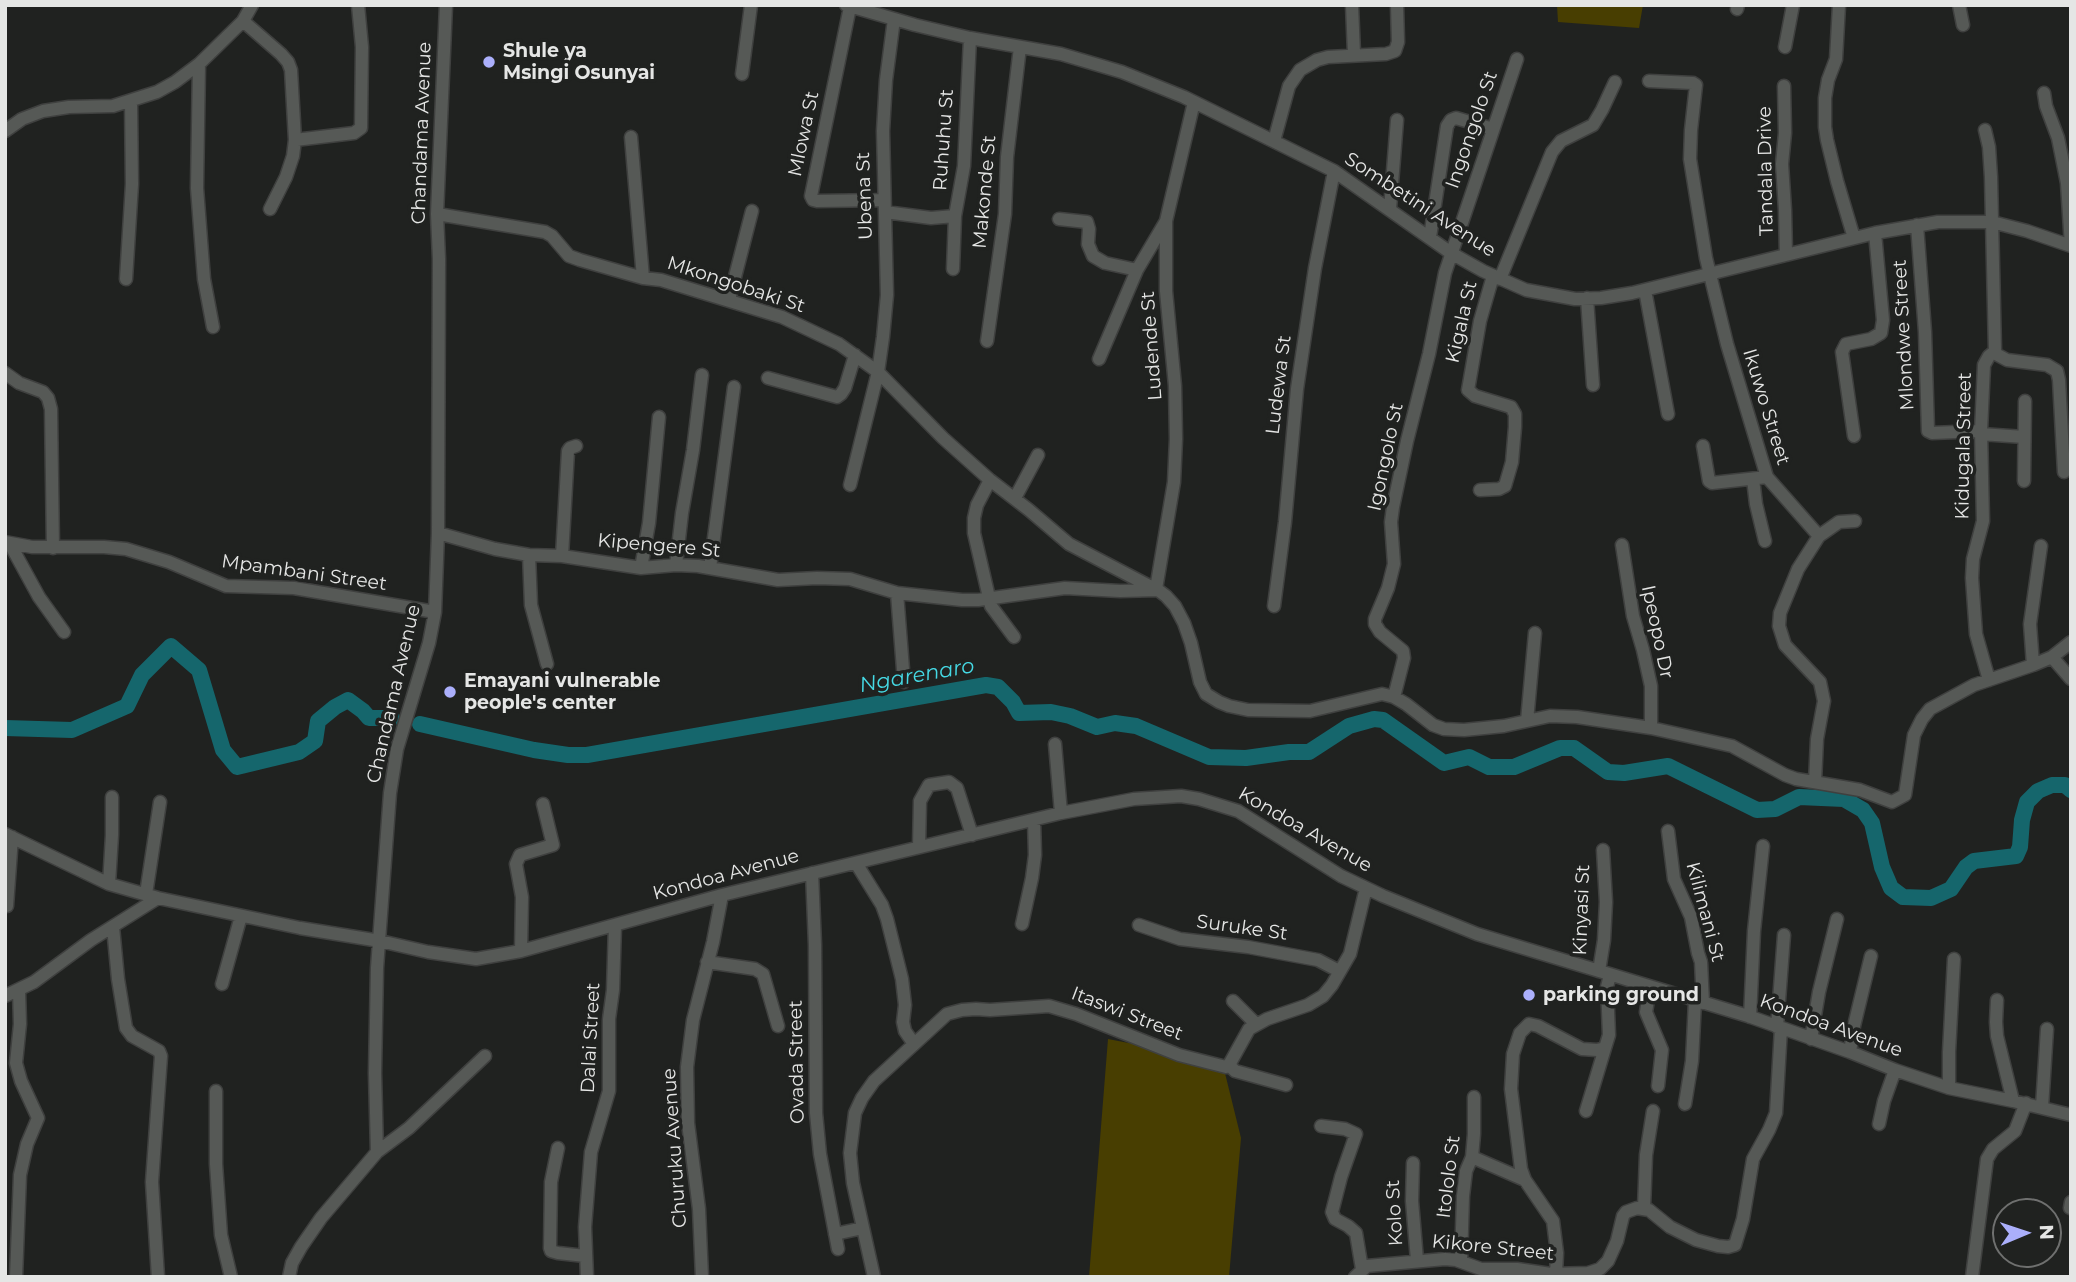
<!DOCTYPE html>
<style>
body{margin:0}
#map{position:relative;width:2076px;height:1282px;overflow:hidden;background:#202220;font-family:Montserrat,sans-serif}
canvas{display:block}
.frame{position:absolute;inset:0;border:7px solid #e5e6e5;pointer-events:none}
.north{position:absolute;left:1992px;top:1198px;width:70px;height:70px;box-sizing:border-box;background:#202220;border:2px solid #6f706f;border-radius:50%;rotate:88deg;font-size:19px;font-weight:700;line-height:28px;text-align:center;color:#e5e6e5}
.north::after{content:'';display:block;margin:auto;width:24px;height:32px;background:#abaffb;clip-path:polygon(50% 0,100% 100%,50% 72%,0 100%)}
</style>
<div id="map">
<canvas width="2076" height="1282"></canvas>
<div class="frame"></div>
<div class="north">N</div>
</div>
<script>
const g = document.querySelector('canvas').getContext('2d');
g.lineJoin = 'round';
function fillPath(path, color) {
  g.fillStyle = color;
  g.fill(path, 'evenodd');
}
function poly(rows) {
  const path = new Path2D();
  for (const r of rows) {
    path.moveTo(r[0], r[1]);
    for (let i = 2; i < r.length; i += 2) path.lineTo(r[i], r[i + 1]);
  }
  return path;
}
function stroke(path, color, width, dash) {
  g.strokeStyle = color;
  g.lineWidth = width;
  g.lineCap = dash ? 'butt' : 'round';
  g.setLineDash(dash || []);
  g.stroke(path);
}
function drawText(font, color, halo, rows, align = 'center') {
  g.font = font + ' Montserrat,sans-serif';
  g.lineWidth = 7;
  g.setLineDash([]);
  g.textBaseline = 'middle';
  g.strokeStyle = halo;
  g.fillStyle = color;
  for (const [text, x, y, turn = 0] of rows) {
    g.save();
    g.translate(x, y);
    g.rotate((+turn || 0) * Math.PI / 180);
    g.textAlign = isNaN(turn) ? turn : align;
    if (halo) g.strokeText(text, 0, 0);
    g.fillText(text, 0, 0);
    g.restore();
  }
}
fillPath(poly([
 [1557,5,1643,5,1639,28,1558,22],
 [1108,1039,1222,1061,1241,1138,1229,1277,1089,1277]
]), '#483e01');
stroke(poly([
 [420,724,534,750,568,755,587,755,986,685,998,687,1013,702,1019,713,1051,712,1070,716,1097,727,1115,723,1136,726,1209,757,1246,758,1289,752,1309,752,1349,726,1374,719,1383,720,1444,763,1469,757,1489,767,1514,767,1560,748,1574,748,1608,772,1624,773,1668,766,1757,810,1775,809,1799,797,1844,799,1863,810,1872,823,1882,867,1891,888,1903,897,1931,898,1951,889,1966,867,1974,861,2016,856,2020,847,2022,820,2027,802,2038,791,2052,785,2065,785,2071,790],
 [5,728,72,730,127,706,142,675,171,646,199,670,223,750,237,767,299,752,315,741,318,721,335,707,348,700,363,711,369,718,392,718]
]), '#15666c', 16);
const minor = poly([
 [846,5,915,25,970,38,1061,54,1122,72,1184,97,1334,171,1451,253,1483,271,1526,290,1575,299,1601,298,1632,293,1875,233,1938,222,1992,222,2027,231,2071,246,2067,183,2058,138,2046,106,2044,93],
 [1352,5,1354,54],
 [1839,5,1836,59,1828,80,1825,98,1825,127,1827,140,1837,181,1854,238],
 [1959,5,1963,25],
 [850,7,811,196,813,200,817,201,884,200],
 [1737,9,1738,5],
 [243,21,281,54,288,62,291,70,295,140,293,156,286,177,270,209],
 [1785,47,1793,5],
 [199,64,197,188,204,279,213,327],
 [742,74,751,5],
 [1649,81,1693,83,1696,85,1691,130,1690,159,1706,258,1727,344,1767,477,1819,536],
 [1784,86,1785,133,1782,164,1785,210,1786,255],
 [1985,130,1989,147,1991,177,1995,351,1989,356,1984,365,1981,431,1983,521,1973,559,1972,578,1976,634,1989,680],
 [5,131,22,119,43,111,69,107,113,106,157,92,175,82,199,64,243,21,252,5],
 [631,137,643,278],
 [295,140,354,133,361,128,362,47,358,5],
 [1274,141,1289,86,1300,70,1317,60,1328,57,1386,54,1395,51,1398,42,1397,5],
 [1390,209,1397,120],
 [885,212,931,218,955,216,964,166,970,38],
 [437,214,545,232,552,236,569,256,580,260,643,278,661,280,782,317,839,344,878,372,943,438,990,480,1029,510,1069,544,1157,590],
 [1059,219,1087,222,1089,229,1088,244,1093,256,1105,263,1137,270],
 [1917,225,1925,332,1928,431,1932,433,1981,431],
 [1430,237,1447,126,1451,120,1456,118,1493,129],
 [953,269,955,216],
 [126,279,132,184,131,102],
 [1500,279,1552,152,1561,141,1593,125,1602,110,1615,82],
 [1645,290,1668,414],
 [1587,298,1593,385],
 [729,300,752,211],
 [987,341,1005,214,1007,157,1020,47],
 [1994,353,2007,360,2047,365,2057,371,2059,380,2064,472],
 [1099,359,1137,270,1166,221],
 [5,373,19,383,43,392,48,398,51,409,53,548],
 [768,378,837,397,841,394,845,388,855,355],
 [1981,434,2024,437],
 [1854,436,1842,352,1846,344,1871,339,1881,333,1883,320,1875,233],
 [1703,446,1709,481,1712,483,1767,477],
 [1753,479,1756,504,1765,541],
 [990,480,977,505,974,518,974,533,991,606,1014,637],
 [2024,481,2025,401],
 [850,485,878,372,883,337,887,295,883,131,886,80,894,19],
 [1480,490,1499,489,1505,486,1512,462,1515,427,1515,414,1511,407,1475,396,1468,390,1480,321,1493,276],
 [1015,498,1038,455],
 [438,533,495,549,529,555,562,556,641,568,676,565,698,566,778,580,817,578,850,579,897,593,962,600,978,600,1065,588,1120,591,1158,590,1166,596,1175,606,1184,623,1191,643,1200,682,1206,694,1219,702,1229,706,1248,710,1310,711,1382,694,1394,697,1406,704,1433,725,1444,729,1464,730,1504,726,1550,716,1577,717,1651,728,1732,746,1785,775,1796,779,1860,790,1892,802,1905,795,1914,735,1922,719,1930,709,1974,685,2033,665,2052,657,2071,642],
 [5,542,32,547,104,547,126,549,169,562,226,586,294,588,435,612],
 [10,544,39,597,64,632],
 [1622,545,1633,616,1643,650,1651,686,1651,728],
 [529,555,531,605,547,664],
 [562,556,568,451,570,448,576,446],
 [676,565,682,513,693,450,702,375],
 [641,568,649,523,659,417],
 [710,568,734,387],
 [1156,589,1174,482,1176,439,1175,386,1166,291,1166,221,1194,102],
 [897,593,904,682],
 [1274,606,1285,522,1297,389,1315,268,1334,171],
 [2052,657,2071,679],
 [2033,665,2030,624,2041,546],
 [1394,697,1404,658,1403,651,1380,632,1375,624,1375,619,1388,588,1394,564,1391,522,1393,507,1407,441,1429,354,1445,273,1517,59],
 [1527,721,1535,633],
 [1055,744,1061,813],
 [1815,782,1817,739,1824,701,1820,682,1785,645,1779,626,1780,613,1798,569,1819,536,1839,522,1855,521],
 [1668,831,1674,879,1691,917,1698,953,1701,962,1703,1003],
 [5,834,109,884,158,898,300,928,380,941,428,952,476,959,521,951,722,895,1061,813,1134,799,1181,796,1199,799,1238,811,1341,876,1383,896,1477,934,1748,1016,1850,1052,1895,1070,1949,1088,2013,1101,2071,1115],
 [919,847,920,801,929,785,949,782,957,788,972,835],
 [856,863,882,905,887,919,902,979,905,1005,903,1022,905,1031,914,1044],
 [812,873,815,945,816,1113,820,1154,838,1249],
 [109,884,112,835,112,797],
 [146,894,160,802],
 [7,906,12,837],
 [1022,924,1032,878,1035,855,1034,820],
 [1139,925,1180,939,1248,947,1318,960,1339,971],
 [113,927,118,979,126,1028,132,1036,159,1051,161,1056,152,1182,158,1277],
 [521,951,522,897,516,864,520,855,553,845,543,804],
 [707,962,755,969,763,974,778,1026],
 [1599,971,1604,940,1606,902,1603,850],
 [222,984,241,916],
 [1650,988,1646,1012,1662,1050,1658,1086],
 [5,996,34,982,91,940,158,898],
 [1997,1000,1996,1022,1997,1036,2013,1101],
 [1233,1001,1256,1024],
 [1750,1017,1754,931,1763,846],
 [1777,1027,1784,935],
 [1811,1039,1819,992,1837,919],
 [1850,1052,1854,1026,1871,956],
 [1229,1065,1235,1071,1286,1085],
 [1949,1088,1949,1052,1954,959],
 [216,1091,216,1164,221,1235,231,1277],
 [1685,1104,1692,1061,1695,1001],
 [2042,1107,2047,1029],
 [1586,1111,1605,1048],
 [1879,1124,1884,1101,1895,1070],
 [1321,1126,1345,1129,1356,1134,1341,1177,1332,1212,1335,1219,1348,1226,1356,1233,1362,1269],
 [558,1148,551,1182,550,1248,551,1251,558,1253,585,1256],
 [377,1152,409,1128,485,1056],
 [1472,1157,1525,1180],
 [1413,1163,1412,1201,1417,1260],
 [1644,1208,1646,1155,1653,1111],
 [2070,1208,2071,1202],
 [835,1234,863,1228],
 [1461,1261,1463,1196,1466,1171,1472,1157,1474,1134,1474,1097],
 [1556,1274,1557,1253,1553,1221,1525,1180,1521,1169,1511,1089,1513,1054,1520,1033,1529,1024,1538,1026,1582,1049,1597,1050,1605,1048,1609,1035,1607,987,1610,975],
 [16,1277,20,1175,27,1144,38,1118,21,1081,16,1063,20,1024,19,991],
 [289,1277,292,1263,301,1247,321,1218,377,1152,375,1073,377,968,390,793,397,749,429,643,435,612,438,533,439,259,437,214,446,5],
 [587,1277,585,1227,591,1152,609,1091,609,1019,613,990,615,925],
 [702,1277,699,1209,688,1123,687,1067,693,1020,713,942,722,895],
 [874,1277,853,1183,850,1153,855,1113,862,1098,874,1081,947,1014,962,1010,976,1009,990,1010,1049,1006,1076,1014,1179,1055,1226,1067,1229,1065,1249,1029,1267,1019,1308,1005,1323,996,1332,985,1350,954,1366,888],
 [1355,1277,1367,1266,1445,1259,1456,1260,1481,1269,1517,1269,1551,1274,1588,1273,1600,1269,1608,1261,1617,1241,1623,1216,1626,1212,1637,1208,1649,1210,1670,1227,1696,1240,1718,1246,1728,1247,1735,1245,1743,1219,1753,1159,1769,1130,1776,1113,1781,1028],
 [1972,1277,1987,1159,1993,1149,2015,1131,2026,1103]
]);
stroke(minor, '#3f403f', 15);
stroke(minor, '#565956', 12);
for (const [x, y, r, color] of [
 [489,62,7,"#abaffb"],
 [450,692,7,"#abaffb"],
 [1529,995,7,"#abaffb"]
]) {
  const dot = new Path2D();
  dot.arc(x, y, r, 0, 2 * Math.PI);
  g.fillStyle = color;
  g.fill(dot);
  stroke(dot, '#202220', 2.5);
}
drawText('bold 19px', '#e5e6e5', '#202220', [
 ["Shule ya",503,51],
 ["Msingi Osunyai",503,73],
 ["Emayani vulnerable",464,681],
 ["people's center",464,703],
 ["parking ground",1543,995]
], 'left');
drawText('19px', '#e5e6e5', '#202220', [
 ["Ingongolo St",1472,130,-71],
 ["Chandama Avenue",422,133,-88],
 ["Mlowa St",804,134,-78],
 ["Ruhuhu St",944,140,-86],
 ["Tandala Drive",1766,171,-91],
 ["Makonde St",985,192,-85],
 ["Ubena St",865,196,-92],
 ["Sombetini Avenue",1420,205,33],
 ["Mkongobaki St",736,285,18],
 ["Kigala St",1462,322,-77],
 ["Mlondwe Street",1904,335,-93],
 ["Ludende St",1152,346,-94],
 ["Ludewa St",1279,385,-83],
 ["Ikuwo Street",1766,407,73],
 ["Kidugala Street",1964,446,-89],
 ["Igongolo St",1386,457,-78],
 ["Kipengere St",659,546,5],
 ["Mpambani Street",304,573,8],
 ["Ipeopo Dr",1657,632,78],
 ["Chandama Avenue",394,694,-77],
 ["Kondoa Avenue",1305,830,30],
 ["Kondoa Avenue",726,875,-15],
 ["Kinyasi St",1582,910,-88],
 ["Kilimani St",1705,912,75],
 ["Suruke St",1242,928,8],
 ["Itaswi Street",1127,1014,21],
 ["Kondoa Avenue",1831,1026,20],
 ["Dalai Street",591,1038,-87],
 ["Ovada Street",797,1062,-91],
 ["Churuku Avenue",675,1148,-94],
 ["Itololo St",1449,1177,-83],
 ["Kolo St",1395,1213,-93],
 ["Kikore Street",1493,1248,6]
]);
drawText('italic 21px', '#45d9e4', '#202220', [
 ["Ngarenaro",917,676,-10]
]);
</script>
